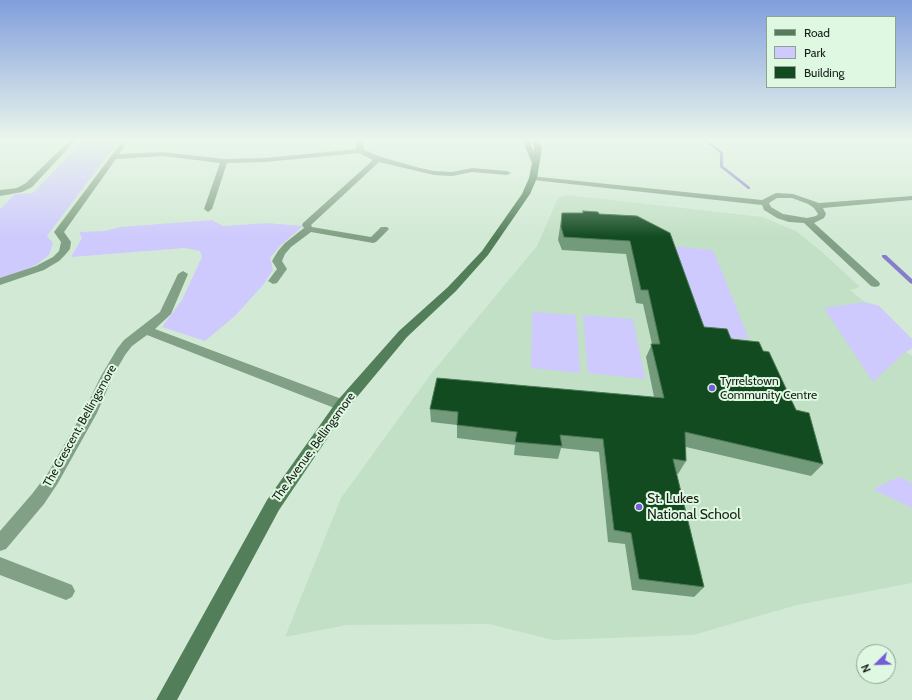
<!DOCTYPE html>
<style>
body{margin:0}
#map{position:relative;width:912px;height:700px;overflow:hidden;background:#d2ead5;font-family:Cabin,sans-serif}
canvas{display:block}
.legend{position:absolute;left:766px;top:16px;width:130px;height:72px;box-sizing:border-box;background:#dff8e2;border:1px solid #8fa191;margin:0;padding:5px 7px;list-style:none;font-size:12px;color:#161e17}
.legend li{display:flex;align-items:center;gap:8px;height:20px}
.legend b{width:20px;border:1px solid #8fa191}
.north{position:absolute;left:856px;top:644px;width:40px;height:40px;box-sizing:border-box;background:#dff8e2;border:1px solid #8fa191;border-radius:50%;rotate:247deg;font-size:11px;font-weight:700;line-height:16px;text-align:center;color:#161e17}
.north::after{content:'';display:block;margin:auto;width:14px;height:18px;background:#745dd7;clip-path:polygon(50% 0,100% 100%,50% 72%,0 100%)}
</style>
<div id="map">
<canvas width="912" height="700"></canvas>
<ul class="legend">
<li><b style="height:5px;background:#527f59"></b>Road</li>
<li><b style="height:11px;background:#cecafd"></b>Park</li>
<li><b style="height:11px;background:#134b21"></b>Building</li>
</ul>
<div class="north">N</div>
</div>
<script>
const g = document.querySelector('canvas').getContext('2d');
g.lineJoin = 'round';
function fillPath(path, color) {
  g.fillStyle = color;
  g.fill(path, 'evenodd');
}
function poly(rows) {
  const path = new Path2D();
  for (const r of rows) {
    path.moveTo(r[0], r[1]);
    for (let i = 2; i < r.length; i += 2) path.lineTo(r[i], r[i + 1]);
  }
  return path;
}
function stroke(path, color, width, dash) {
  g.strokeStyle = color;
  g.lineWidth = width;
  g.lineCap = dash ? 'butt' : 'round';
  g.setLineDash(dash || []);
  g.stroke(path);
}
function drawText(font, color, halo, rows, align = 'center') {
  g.font = font + ' Cabin,sans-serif';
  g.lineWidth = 4;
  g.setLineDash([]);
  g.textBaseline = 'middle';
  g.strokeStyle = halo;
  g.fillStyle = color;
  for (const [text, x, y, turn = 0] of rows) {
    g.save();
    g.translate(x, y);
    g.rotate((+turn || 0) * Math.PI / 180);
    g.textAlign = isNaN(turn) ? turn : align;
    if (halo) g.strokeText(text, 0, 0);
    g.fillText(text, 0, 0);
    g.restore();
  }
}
fillPath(poly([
 [566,195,763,217,796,231,822,252,860,287,850,290,865,302,879,306,912,339,912,348,906,352,912,356,912,583,797,605,693,635,553,640,489,624,347,625,285,637,341,498,431,374,537,246,558,198]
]), '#c2e0c5');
fillPath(poly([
 [85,139,122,139,113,148,47,236,53,243,49,255,36,265,0,279,0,209,15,194,33,193],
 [212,220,223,226,267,223,303,226,280,246,270,258,273,270,263,285,235,316,205,341,162,327,182,300,202,257,200,251,185,248,71,257,82,238,79,232,105,231,120,227],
 [671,246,713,250,749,339,704,337],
 [865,302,879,306,912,339,912,348,904,353,873,382,824,308],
 [532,312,576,315,580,373,531,368],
 [583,315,633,319,645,379,588,373],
 [899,477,912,483,912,508,873,489]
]), '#cecafd');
fillPath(poly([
 [702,139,705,139,723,152,723,166,750,187,750,189,748,189,720,167,720,153,702,139],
 [882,255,886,255,912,279,912,284,910,283,882,257,882,255]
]), '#877eca');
fillPath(poly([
 [71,139,77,139,32,187,22,192,0,196,0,190,17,188,26,183,71,139],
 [124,139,130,139,119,154,163,152,224,159,265,158,356,149,357,139,363,139,364,150,381,157,416,167,434,171,452,172,472,168,507,171,511,173,507,175,472,172,452,176,434,175,379,162,311,225,312,227,371,237,381,227,387,227,389,229,376,242,373,243,311,232,291,247,285,254,282,261,287,269,277,283,273,284,268,281,277,269,272,261,278,251,285,243,304,228,302,225,303,223,373,160,359,153,265,162,227,163,212,209,208,212,204,209,220,163,163,156,116,159,64,232,71,242,70,249,65,255,59,261,44,270,0,285,0,278,36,266,53,257,59,251,61,242,54,232,124,139],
 [530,176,762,200,776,193,793,194,819,203,912,196,912,200,823,208,826,214,824,218,814,223,879,282,880,284,879,286,875,287,871,286,804,223,789,222,777,218,764,210,762,205,533,180,529,178,530,176],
 [777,198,792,198,808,204,814,208,818,214,816,216,807,218,783,214,771,207,769,203,777,198],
 [183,271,188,274,171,314,155,329,347,401,349,405,347,409,342,410,337,409,147,335,132,346,125,355,113,376,97,413,58,483,44,504,6,549,0,551,0,531,32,494,48,473,86,407,101,376,117,349,124,340,160,312,178,274,183,271],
 [0,557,72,585,75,591,72,597,66,600,0,575,0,557]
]), '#82a085');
fillPath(poly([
 [522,139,528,139,534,152,534,148,532,139,538,139,542,148,537,178,530,194,488,255,456,291,407,337,347,409,279,510,177,700,156,700,267,500,337,401,399,331,448,287,482,251,522,194,529,178,532,163,522,139]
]), '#527f59');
fillPath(poly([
 [583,211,599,214,637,216,704,327,763,351,796,410,823,464,811,476,686,447,686,461,678,474,676,474,704,587,694,597,632,590,625,544,608,542,599,452,561,448,558,459,514,455,515,445,457,438,457,425,431,422,430,409,654,397,646,357,652,344,643,304,636,303,626,254,562,250,558,240,562,213,583,213]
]), '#729a7b');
const building = poly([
 [583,211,598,212,599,214,637,216,670,233,704,327,727,329,731,339,759,342,763,351,769,352,796,410,809,413,823,464,685,432,686,461,673,459,704,587,639,579,631,533,614,530,603,439,560,435,562,446,515,442,517,432,457,425,458,412,430,409,437,378,664,398,651,344,660,344,648,290,641,290,630,241,564,237,561,227,562,213,583,213,583,211]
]);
fillPath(building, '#134b21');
stroke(building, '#4c7b57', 1);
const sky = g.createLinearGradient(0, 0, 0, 237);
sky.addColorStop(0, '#819edc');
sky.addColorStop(0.59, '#ebf6ec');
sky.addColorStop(1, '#ebf6ec00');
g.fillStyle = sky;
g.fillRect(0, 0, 912, 237);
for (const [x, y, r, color] of [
 [712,388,4,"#745dd7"],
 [639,507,4,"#745dd7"]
]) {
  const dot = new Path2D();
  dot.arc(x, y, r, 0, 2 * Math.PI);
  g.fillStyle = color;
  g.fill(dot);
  stroke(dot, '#dff8e2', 1.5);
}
drawText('12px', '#161e17', '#dff8e2', [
 ["Tyrrelstown",720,381],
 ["Community Centre",720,395]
], 'left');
drawText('12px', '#161e17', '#dff8e2', [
 ["The Crescent, Bellingsmore",80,426,-61],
 ["The Avenue, Bellingsmore",314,447,-54]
]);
drawText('14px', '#161e17', '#dff8e2', [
 ["St. Lukes",647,499],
 ["National School",647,515]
], 'left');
</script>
